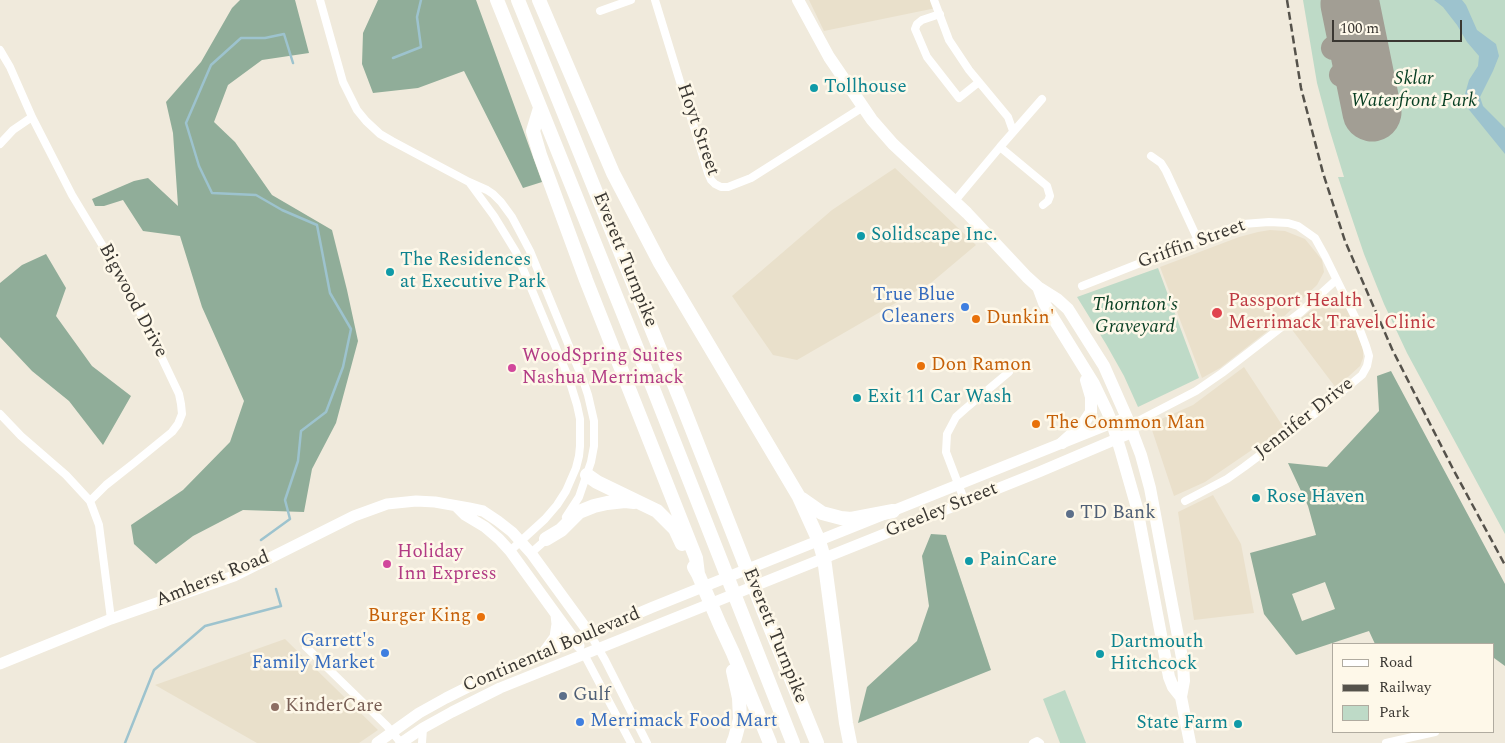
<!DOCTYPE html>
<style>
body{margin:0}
#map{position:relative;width:1505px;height:743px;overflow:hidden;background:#f0eadc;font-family:Spectral,serif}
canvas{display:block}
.legend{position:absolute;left:1332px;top:643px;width:162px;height:90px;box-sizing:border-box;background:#fef8e9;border:1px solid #b0aba0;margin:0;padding:6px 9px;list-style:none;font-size:15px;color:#3a3732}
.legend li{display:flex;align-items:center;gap:10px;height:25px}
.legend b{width:25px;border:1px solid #b0aba0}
.scale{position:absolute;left:1332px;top:20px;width:130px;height:22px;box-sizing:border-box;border:2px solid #3a3732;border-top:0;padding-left:6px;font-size:15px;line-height:18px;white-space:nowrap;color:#3a3732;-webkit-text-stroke:4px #fef8e9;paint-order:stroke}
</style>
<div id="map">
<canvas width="1505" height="743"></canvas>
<ul class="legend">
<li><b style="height:6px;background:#fff"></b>Road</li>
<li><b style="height:6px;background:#55524b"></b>Railway</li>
<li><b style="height:14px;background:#bedac7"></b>Park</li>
</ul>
<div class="scale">100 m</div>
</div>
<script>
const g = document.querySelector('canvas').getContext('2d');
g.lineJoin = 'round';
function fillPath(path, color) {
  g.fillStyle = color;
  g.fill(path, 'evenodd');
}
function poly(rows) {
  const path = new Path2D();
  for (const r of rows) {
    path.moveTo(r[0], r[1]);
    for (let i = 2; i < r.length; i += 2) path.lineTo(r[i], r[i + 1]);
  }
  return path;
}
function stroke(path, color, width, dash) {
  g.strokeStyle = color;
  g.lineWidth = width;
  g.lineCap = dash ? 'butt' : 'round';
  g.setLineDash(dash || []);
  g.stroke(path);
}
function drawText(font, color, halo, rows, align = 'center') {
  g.font = font + ' Spectral,serif';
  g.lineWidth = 5;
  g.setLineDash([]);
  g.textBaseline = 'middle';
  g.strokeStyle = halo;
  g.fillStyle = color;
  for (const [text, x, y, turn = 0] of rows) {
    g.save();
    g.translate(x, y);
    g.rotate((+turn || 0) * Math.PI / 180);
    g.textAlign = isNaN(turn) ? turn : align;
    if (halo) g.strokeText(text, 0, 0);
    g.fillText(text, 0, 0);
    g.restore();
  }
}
fillPath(poly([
 [1270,230,1285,231,1305,239,1322,260,1324,272,1317,285,1274,326,1220,368,1202,378,1160,267,1239,237,1258,232],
 [1328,297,1336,299,1344,304,1356,328,1363,350,1363,358,1360,366,1336,388,1290,327],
 [1244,367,1284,428,1205,482,1174,496,1150,424,1193,405],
 [1213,495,1241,544,1254,613,1194,620,1178,512]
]), '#eae0cb');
fillPath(poly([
 [809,0,931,0,936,8,824,31],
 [895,168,976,245,932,282,797,360,773,355,732,296,832,210],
 [285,639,378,730,359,743,257,743,155,685]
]), '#e9e0cb');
fillPath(poly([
 [1303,0,1505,0,1505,534,1407,353,1384,304,1364,254,1338,177,1344,177,1329,128,1317,83],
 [1158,268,1199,378,1138,407,1124,376,1106,344,1077,297],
 [1065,690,1086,743,1060,743,1043,699]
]), '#bedac7');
fillPath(poly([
 [240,0,295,0,309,53,262,60,228,85,214,122,235,142,272,195,332,230,347,290,358,341,336,423,312,469,304,512,243,510,193,536,156,564,134,544,131,525,183,490,230,442,244,401,202,307,180,236,143,231,123,200,104,206,95,206,92,199,134,181,148,178,178,206,173,133,166,102,201,62,232,8],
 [378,0,476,0,542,182,523,188,464,71,418,88,373,93,362,64,363,33],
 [46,254,66,288,56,316,92,366,131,396,103,445,69,401,32,371,0,337,0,283,22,265],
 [1391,371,1505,584,1505,666,1494,658,1494,644,1375,644,1369,631,1296,655,1264,614,1250,553,1316,535,1308,506,1288,463,1327,467,1379,411,1377,376],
 [1325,582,1335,609,1302,621,1292,594],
 [931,534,946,535,991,670,858,723,867,687,917,641,929,606,922,556]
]), '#90ad99');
fillPath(poly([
 [1430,0,1462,0,1466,5,1477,30,1496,44,1499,56,1493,71,1480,97,1483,106,1505,128,1505,154,1466,106,1465,94,1469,80,1478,66,1479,56,1467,42,1457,25,1443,7,1434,0]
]), '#9dc3ce');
stroke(poly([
 [393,58,421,47,417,17,421,0],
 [261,540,290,519,285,500,298,461,301,431,326,412,343,367,351,329,330,293,317,225,282,210,256,195,212,193,199,166,186,123,211,65,241,38,265,38,284,34,293,63],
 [125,743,154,670,205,626,281,606,276,589]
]), '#9dc3ce', 2.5);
stroke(poly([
 [1333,48,1358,44],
 [1341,75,1364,71]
]), '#a29e94', 24);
stroke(poly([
 [1350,4,1372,112]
]), '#a29e94', 59);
stroke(poly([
 [320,0,343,82,357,110,366,121,380,134,392,141,469,182,487,190,493,194,501,202,512,217,530,251,583,380,588,395,594,421,594,446,591,462,579,497,566,517],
 [655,0,708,173,711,180,715,184,721,187,728,187,751,178,863,107],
 [934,0,949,40,969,70,1008,117,1013,131],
 [600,11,631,0],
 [940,14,922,20,917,24,915,29,927,57,959,98,979,82],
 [0,50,10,67,32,117,72,195,130,291,179,394,181,404,182,414,178,424,172,432,134,463,106,485,90,501],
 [0,144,13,130,32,117],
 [1000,147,1042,99],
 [1151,156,1161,163,1166,171,1198,240],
 [469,182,494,216,516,252,569,379,577,405,580,419,580,446,579,456,576,468,566,491,557,505,545,519,510,551],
 [954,202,1000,147,1047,186,1050,196,1048,201,1043,205],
 [1082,286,1214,234,1243,224,1269,222,1288,223,1298,226,1315,238,1325,256,1355,317,1366,346,1369,356,1367,366,1362,375,1316,413,1244,467,1227,479,1185,501],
 [0,414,21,436,66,475,90,501,99,525,111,619],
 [1133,432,1138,421,1196,391,1222,373,1301,312,1336,280],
 [965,502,946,452,947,434,956,417,965,409,1009,372],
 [531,553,549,537],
 [590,634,605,660,647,743],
 [306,647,387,726,401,743],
 [584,654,631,743],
 [422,743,423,728],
 [1033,743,1037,741,1040,743],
 [1386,743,1435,732]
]), '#fff', 8);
stroke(poly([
 [456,506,465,515,485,527,499,539,510,551,579,646],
 [544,652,555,637,557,624,556,615],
 [0,664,111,619,234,576,354,516,387,504,416,501,435,502,469,508,483,511,498,521,512,532,531,553,590,634],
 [377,743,419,713,446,698,490,676,653,607,1112,423,1127,418],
 [401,743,423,728,452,712,500,688,1039,472,1133,432]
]), '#fff', 11);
stroke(poly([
 [798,0,829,57,872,120,893,144,967,213,1027,277,1038,287,1057,299,1068,309,1104,366,1127,418,1141,455,1150,488,1183,663,1184,681,1181,697,1190,743],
 [1038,287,1044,303,1055,321,1094,384,1107,411,1112,423,1121,452,1137,508,1169,677,1173,687,1181,697],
 [1062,443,1083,424,1091,412,1091,397,1086,380]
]), '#fff', 12);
stroke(poly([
 [497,0,647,373,793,743],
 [518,0,682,404,763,610,817,743],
 [539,0,613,173,660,263,799,497,819,541,824,558,846,723,850,743],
 [540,108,533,131,540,155,586,280,696,558,698,574],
 [587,475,597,482,657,511,675,529,682,544],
 [802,499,822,513,841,518,851,519,893,511],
 [546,539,561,530,579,512,594,506,607,503,625,501,634,502],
 [694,567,698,574,720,625,733,653,770,743],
 [733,671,739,698,740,719,735,738,733,743]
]), '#fff', 14);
stroke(poly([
 [1287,0,1301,88,1323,173,1345,241,1392,349,1453,469,1505,565]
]), '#55524b', 2.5, [8, 4]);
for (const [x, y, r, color] of [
 [814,88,5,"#0f9aa8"],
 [861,236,5,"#0f9aa8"],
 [390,272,5,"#0f9aa8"],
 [965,307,5,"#3f7fe0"],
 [1217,313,6,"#e0444e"],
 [976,319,5,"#e8710a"],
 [921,366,5,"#e8710a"],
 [512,368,5,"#d1479c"],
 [857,398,5,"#0f9aa8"],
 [1036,424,5,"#e8710a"],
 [1256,498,5,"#0f9aa8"],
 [1070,514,5,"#5c6f8a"],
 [969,561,5,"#0f9aa8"],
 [387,564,5,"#d1479c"],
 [481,617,5,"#e8710a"],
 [385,653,5,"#3f7fe0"],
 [1100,654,5,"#0f9aa8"],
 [563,696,5,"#5c6f8a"],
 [275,707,5,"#8d6e63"],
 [580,722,5,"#3f7fe0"],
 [1238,724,5,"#0f9aa8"]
]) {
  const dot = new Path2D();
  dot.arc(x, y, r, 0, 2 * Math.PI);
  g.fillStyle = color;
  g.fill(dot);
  stroke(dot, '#fef8e9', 2);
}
drawText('italic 19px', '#073e22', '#fef8e9', [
 ["Sklar",1414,80],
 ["Waterfront Park",1414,102],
 ["Thornton's",1135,306],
 ["Graveyard",1135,328]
]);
drawText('19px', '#0d838f', '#fef8e9', [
 ["Tollhouse",824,88],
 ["Solidscape Inc.",871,236],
 ["The Residences",400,261],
 ["at Executive Park",400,283],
 ["Exit 11 Car Wash",867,398],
 ["Rose Haven",1266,498],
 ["PainCare",979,561],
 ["Dartmouth",1110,643],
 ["Hitchcock",1110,665],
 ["State Farm",1228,724,"right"]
], 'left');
drawText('19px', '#3a3732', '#fef8e9', [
 ["Hoyt Street",697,130,71],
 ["Griffin Street",1192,245,-20],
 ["Everett Turnpike",624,260,68],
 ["Bigwood Drive",132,301,62],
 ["Jennifer Drive",1305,419,-38],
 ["Greeley Street",942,511,-22],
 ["Amherst Road",213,580,-22],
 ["Everett Turnpike",774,636,68],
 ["Continental Boulevard",552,651,-23]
]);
drawText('19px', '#366cbe', '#fef8e9', [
 ["True Blue",955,296],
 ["Cleaners",955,318],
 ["Garrett's",375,642],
 ["Family Market",375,664],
 ["Merrimack Food Mart",590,722,"left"]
], 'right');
drawText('19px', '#be3a42', '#fef8e9', [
 ["Passport Health",1228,302],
 ["Merrimack Travel Clinic",1228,324]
], 'left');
drawText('19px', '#c56008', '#fef8e9', [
 ["Dunkin'",986,319],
 ["Don Ramon",931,366],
 ["The Common Man",1046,424],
 ["Burger King",471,617,"right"]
], 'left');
drawText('19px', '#b23c85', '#fef8e9', [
 ["WoodSpring Suites",522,357],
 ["Nashua Merrimack",522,379],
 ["Holiday",397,553],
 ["Inn Express",397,575]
], 'left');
drawText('19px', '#4e5e75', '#fef8e9', [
 ["TD Bank",1080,514],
 ["Gulf",573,696]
], 'left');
drawText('19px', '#785e54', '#fef8e9', [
 ["KinderCare",285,707]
], 'left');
</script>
